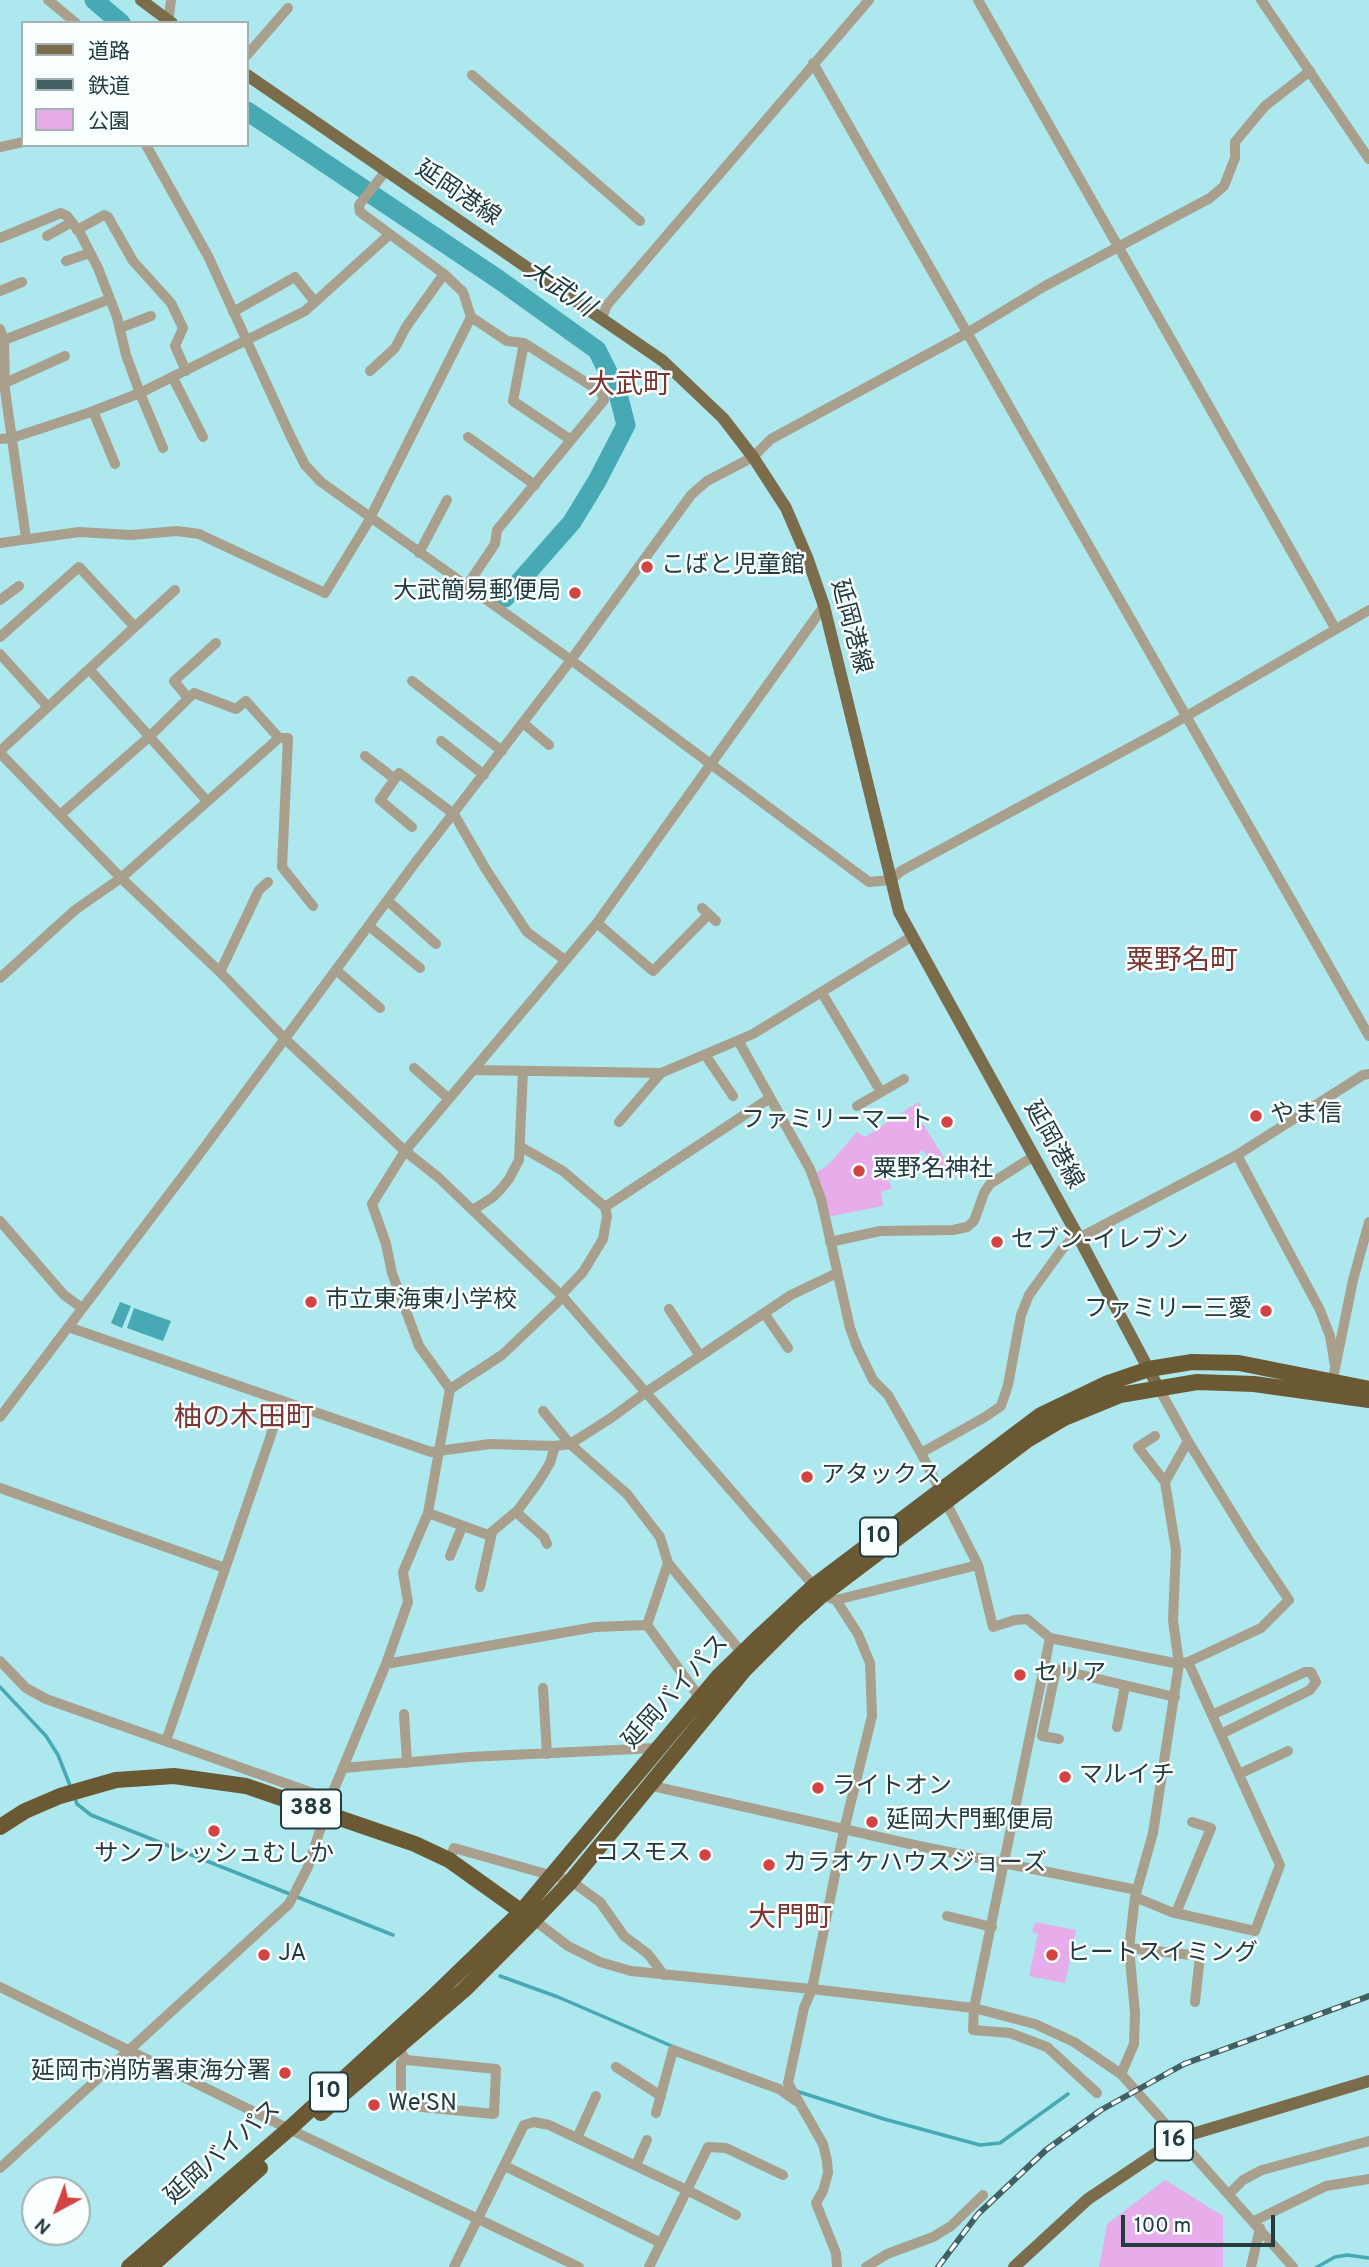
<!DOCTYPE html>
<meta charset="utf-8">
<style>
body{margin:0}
#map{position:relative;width:1369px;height:2267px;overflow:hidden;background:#ade8ef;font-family:Overpass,"Noto Sans JP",sans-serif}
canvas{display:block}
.legend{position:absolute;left:21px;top:21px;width:228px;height:126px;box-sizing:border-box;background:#f9feff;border:2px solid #a4b0b2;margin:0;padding:9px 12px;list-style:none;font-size:21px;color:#243c3f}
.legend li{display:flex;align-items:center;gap:14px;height:35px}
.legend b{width:35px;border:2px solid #a4b0b2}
.north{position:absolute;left:21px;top:2176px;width:70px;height:70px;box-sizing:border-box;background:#f9feff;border:2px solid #a4b0b2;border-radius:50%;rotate:221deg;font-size:19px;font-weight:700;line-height:28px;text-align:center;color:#243c3f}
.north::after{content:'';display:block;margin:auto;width:24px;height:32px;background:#d24342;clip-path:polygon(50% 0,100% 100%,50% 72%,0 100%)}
.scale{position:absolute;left:1121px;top:2215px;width:154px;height:32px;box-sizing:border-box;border:4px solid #243c3f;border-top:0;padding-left:9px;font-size:21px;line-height:24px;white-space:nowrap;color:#243c3f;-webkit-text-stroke:5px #f9feff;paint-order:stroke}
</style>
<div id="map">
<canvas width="1369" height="2267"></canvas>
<ul class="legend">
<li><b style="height:9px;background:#7b6c4b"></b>道路</li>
<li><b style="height:9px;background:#416064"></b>鉄道</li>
<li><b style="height:19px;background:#e7acea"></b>公園</li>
</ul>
<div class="north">N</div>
<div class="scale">100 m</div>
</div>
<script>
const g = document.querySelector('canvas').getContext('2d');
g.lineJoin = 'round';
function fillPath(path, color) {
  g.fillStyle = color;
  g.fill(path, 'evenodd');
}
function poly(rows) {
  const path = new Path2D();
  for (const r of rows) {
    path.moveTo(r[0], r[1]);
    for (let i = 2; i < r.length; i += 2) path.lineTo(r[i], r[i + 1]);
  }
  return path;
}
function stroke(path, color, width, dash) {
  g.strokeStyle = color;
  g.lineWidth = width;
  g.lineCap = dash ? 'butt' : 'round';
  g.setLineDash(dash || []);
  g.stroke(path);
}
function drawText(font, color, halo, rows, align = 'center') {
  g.font = font + ' Overpass,"Noto Sans JP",sans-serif';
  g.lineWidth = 5;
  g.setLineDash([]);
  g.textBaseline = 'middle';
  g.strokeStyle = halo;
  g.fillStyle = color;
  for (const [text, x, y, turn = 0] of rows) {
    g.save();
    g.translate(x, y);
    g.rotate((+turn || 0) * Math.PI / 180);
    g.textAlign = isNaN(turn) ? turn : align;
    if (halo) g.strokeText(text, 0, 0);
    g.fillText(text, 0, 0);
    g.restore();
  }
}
fillPath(poly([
 [918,1102,921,1106,915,1111,948,1164,938,1170,923,1150,887,1177,892,1188,881,1192,883,1206,827,1217,814,1174,828,1165,857,1132,865,1137],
 [1035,1922,1076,1930,1065,1983,1029,1976,1038,1934,1032,1932],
 [1165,2180,1223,2216,1223,2267,1099,2267,1107,2224]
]), '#e7acea');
fillPath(poly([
 [120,1302,131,1306,122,1328,111,1323],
 [134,1308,171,1321,163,1341,127,1328]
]), '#46a9b3');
stroke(poly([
 [0,1687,46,1736,58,1755,71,1788],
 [74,1795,77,1804,91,1815,393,1935],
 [500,1976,558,1997,674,2047],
 [796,2091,884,2119,980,2145,1000,2143,1068,2094],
 [1317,2267,1335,2257,1347,2255,1369,2258]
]), '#46a9b3', 3.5);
stroke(poly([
 [94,0,121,23],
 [247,111,498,279,597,350,617,390,626,425,597,481,572,522,505,598]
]), '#46a9b3', 19);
stroke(poly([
 [48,0,76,23],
 [978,0,1335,628],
 [1261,0,1369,159],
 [168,23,171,0],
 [247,55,288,8],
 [813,63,1369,1036],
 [472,75,640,221],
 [146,145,208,256,290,435,305,465,321,482,571,660,869,882,891,880,901,871,1166,728,1369,610],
 [0,147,23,142],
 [77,230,104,215,108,217,133,261,171,303,183,328,175,346,186,371],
 [47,236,72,222],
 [0,238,61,213,67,216,80,233,98,268,117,317,126,355,140,393,163,448],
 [66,261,90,253],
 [0,291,22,282],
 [233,312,295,277,315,302],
 [602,318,607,305,869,0],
 [120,328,151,316],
 [0,329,4,340,5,390,26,538],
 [4,340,110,299],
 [524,343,513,401,571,440],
 [370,371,395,348,406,327,444,274],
 [173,378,203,437],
 [5,383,65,356],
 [93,411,115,464],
 [468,437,535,485],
 [0,439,12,438,88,413,140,393,305,311,389,235],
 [0,543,79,532,131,535,177,531,199,534,325,593,367,524,471,317,463,292,444,274,360,212,359,205,385,172],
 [419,553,447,500],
 [466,587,495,544,497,530,604,400,601,392,524,343,507,341,471,317],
 [0,600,19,586],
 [0,637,79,567,135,627],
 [0,654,48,707],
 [89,669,207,801],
 [412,681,502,751],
 [188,698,174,681,216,643],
 [523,723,549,745],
 [441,741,484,775],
 [0,751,175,590],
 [0,753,121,878,220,972,284,1038,405,1151,439,1178,563,1297,814,1586,822,1595,836,1600,858,1634,870,1663,872,1716,844,1830,812,1989,804,2008,788,2083,823,2144,827,2161,828,2173,823,2191,816,2203,836,2253,837,2267],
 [365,756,395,779],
 [60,815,149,737,194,693,236,709,246,701,279,738,288,738,282,867,313,906],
 [412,827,380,800,399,773,454,814,485,868,527,932,565,960],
 [388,901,436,944],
 [702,908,716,921],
 [597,923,653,971,708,915],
 [369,926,420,968],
 [336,970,380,1008],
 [220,972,259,890,268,882],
 [0,978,75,910,121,878,279,738],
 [822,993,881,1092],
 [739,1042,810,1169,821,1199,850,1328,857,1347,873,1380,888,1395,921,1453,978,1565,993,1627,1015,1620,1027,1619,1050,1638,1179,1664,1188,1662,1280,1865,1255,1931,1171,1912,1135,1897],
 [706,1056,733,1096],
 [414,1068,449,1099],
 [475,1070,661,1073,753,1034,911,937],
 [857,1106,904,1079],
 [619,1122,661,1073],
 [521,1147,563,1171,605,1207,607,1216,603,1239,583,1272,561,1295],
 [1237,1155,1320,1310,1330,1336,1335,1366],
 [605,1207,770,1098],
 [473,1210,493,1197,501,1189,509,1179,519,1160,523,1071],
 [0,1221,64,1295,82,1308],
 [1079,1238,1237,1155,1363,1075,1369,1074],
 [830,1242,880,1231,953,1230,967,1227,974,1221,984,1193,990,1184,1034,1156],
 [669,1309,700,1356],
 [764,1313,788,1348],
 [68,1327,431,1452,490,1444,555,1446,570,1444,611,1418,645,1393,791,1295,837,1273],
 [1331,1388,1353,1280,1369,1222],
 [450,1389,502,1355,563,1297],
 [543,1411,570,1444,627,1494,660,1537,668,1563,647,1625,700,1698],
 [0,1417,198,1156,415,863,571,660,691,495,707,481,753,457,771,439,967,333,1045,286,1210,198,1224,186,1235,158,1235,142,1265,106,1310,71],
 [1155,1436,1138,1447,1165,1482],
 [921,1453,985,1417,1001,1406,1008,1385,1021,1315,1029,1295,1063,1248,1077,1234],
 [0,1488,225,1568],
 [516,1512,544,1537,547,1544],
 [428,1513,488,1535,518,1510,539,1481,550,1463,555,1446],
 [450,1556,462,1527],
 [668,1563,742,1653],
 [480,1587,492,1533],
 [836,1600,978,1565],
 [1050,1638,974,2008,973,2030,1010,2033,1047,2047,1097,2093],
 [0,1661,26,1688,46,1699,330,1799],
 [1188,1662,1261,1628,1289,1600,1250,1542,1188,1441],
 [386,1664,595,1627,647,1625],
 [543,1688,547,1754],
 [404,1714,407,1763],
 [1212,1715,1305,1672,1311,1672,1316,1682,1310,1690,1221,1734],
 [1117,1727,1125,1686],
 [1059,1739,1042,1736,1056,1669,1175,1697],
 [166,1741,270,1438,281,1401],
 [343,1768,469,1757,657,1748],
 [1239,1774,1288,1751],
 [648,1785,919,1846,1137,1890],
 [449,1860,454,1848,571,1881,600,1902,624,1936,648,1954,664,1975],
 [1176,1913,1211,1828,1192,1822],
 [947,1916,992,1927],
 [534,1920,568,1946,600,1962,631,1971,812,1989,974,2008,1035,2024,1074,2042,1121,2074,1293,2267],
 [1129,1948,1200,1956,1195,2002],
 [0,1987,289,2129,579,2267],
 [398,2047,406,2060,401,2063,401,2105,494,2114,496,2069,406,2060],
 [616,2067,661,2096],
 [1121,2074,1134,2044,1135,2013,1129,1948,1135,1897,1153,1833,1179,1664,1173,1620,1176,1550,1165,1482,1188,1441,1158,1387],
 [656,2113,673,2050,779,2089,796,2101],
 [577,2138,596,2096],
 [636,2165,647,2140],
 [505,2166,661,2243],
 [0,2168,289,1904,308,1867,330,1799,386,1664,408,1602,403,1572,428,1513,450,1389,419,1346,392,1273,386,1244,372,1204,405,1151,597,923,824,606],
 [1229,2194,1243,2180,1262,2170,1369,2141],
 [1254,2221,1326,2186,1369,2179],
 [454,2267,524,2125,534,2122,549,2125,687,2190,708,2147,726,2148,783,2175],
 [649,2267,687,2190,736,2215],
 [866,2267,887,2254,933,2237,951,2226,983,2195],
 [1251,2267,1260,2228]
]), '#a89f8d', 10);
stroke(poly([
 [141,0,172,23],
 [247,75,663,361,723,418,753,457,786,508,807,557,824,606,899,912,1079,1238,1158,1387],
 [1014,2267,1088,2199,1179,2138,1369,2081]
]), '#7b6c4b', 12);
stroke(poly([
 [0,1827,25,1811,60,1796,116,1780,174,1776,246,1786,415,1844,449,1860,529,1917],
 [321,2113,464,1990,534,1920,571,1881,745,1669,794,1620,822,1595,1027,1440,1064,1418,1120,1395,1197,1382,1254,1384,1369,1400],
 [129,2267,289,2129,432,1998,522,1911,719,1676,760,1636,814,1586,1041,1415,1108,1383,1149,1369,1192,1362,1239,1363,1369,1389],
 [150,2267,260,2168]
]), '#6b5933', 16);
const rail = poly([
 [938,2267,978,2214,1046,2150,1101,2110,1184,2064,1369,1996]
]);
stroke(rail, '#416064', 6);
stroke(rail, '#f9feff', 3.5, [10]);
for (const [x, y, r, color] of [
 [647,567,7,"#d24342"],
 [575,593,7,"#d24342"],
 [1256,1116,7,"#d24342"],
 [947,1122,7,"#d24342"],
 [859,1171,7,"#d24342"],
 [997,1242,7,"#d24342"],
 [311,1302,7,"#d24342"],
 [1266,1311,7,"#d24342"],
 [807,1477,7,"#d24342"],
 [1020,1675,7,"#d24342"],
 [1065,1777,7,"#d24342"],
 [818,1788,7,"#d24342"],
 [872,1822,7,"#d24342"],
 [214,1831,7,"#d24342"],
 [705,1855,7,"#d24342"],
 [769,1865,7,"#d24342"],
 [264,1955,7,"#d24342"],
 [1052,1955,7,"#d24342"],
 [285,2073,7,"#d24342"],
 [374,2105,7,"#d24342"]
]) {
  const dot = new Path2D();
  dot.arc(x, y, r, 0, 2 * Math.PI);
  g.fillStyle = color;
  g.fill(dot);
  stroke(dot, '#f9feff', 2.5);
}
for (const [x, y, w] of [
 [879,1537,38],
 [311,1809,60],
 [329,2092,38],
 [1174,2141,38]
]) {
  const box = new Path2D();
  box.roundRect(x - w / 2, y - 19.5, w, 39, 5);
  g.fillStyle = '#f9feff';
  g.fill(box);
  stroke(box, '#243c3f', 2);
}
drawText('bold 23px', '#243c3f', null, [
 ["10",879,1537],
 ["388",311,1809],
 ["10",329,2092],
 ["16",1174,2141]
]);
drawText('24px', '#243c3f', '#f9feff', [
 ["延岡港線",457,195,34],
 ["延岡港線",849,627,75],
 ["延岡港線",1052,1146,61],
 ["延岡バイパス",677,1693,-48],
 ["延岡バイパス",224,2154,-41]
]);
drawText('24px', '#243c3f', '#f9feff', [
 ["こばと児童館",661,567],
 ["大武簡易郵便局",561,593,"right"],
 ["やま信",1270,1116],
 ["ファミリーマート",933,1122,"right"],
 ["粟野名神社",873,1171],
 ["セブン-イレブン",1011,1242],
 ["市立東海東小学校",325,1302],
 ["ファミリー三愛",1252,1311,"right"],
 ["アタックス",821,1477],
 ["セリア",1034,1675],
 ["マルイチ",1079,1777],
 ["ライトオン",832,1788],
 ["延岡大門郵便局",886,1822],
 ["コスモス",691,1855,"right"],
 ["サンフレッシュむしか",214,1856,"center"],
 ["カラオケハウスジョーズ",783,1865],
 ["JA",278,1955],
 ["ヒートスイミング",1066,1955],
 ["延岡市消防署東海分署",271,2073,"right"],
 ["We'SN",388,2105]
], 'left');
drawText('italic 26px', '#1b393d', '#f9feff', [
 ["大武川",558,291,34]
]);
drawText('28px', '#7c3531', '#f9feff', [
 ["大武町",629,387],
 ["粟野名町",1182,963],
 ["柚の木田町",244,1420],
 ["大門町",790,1920]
]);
</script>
